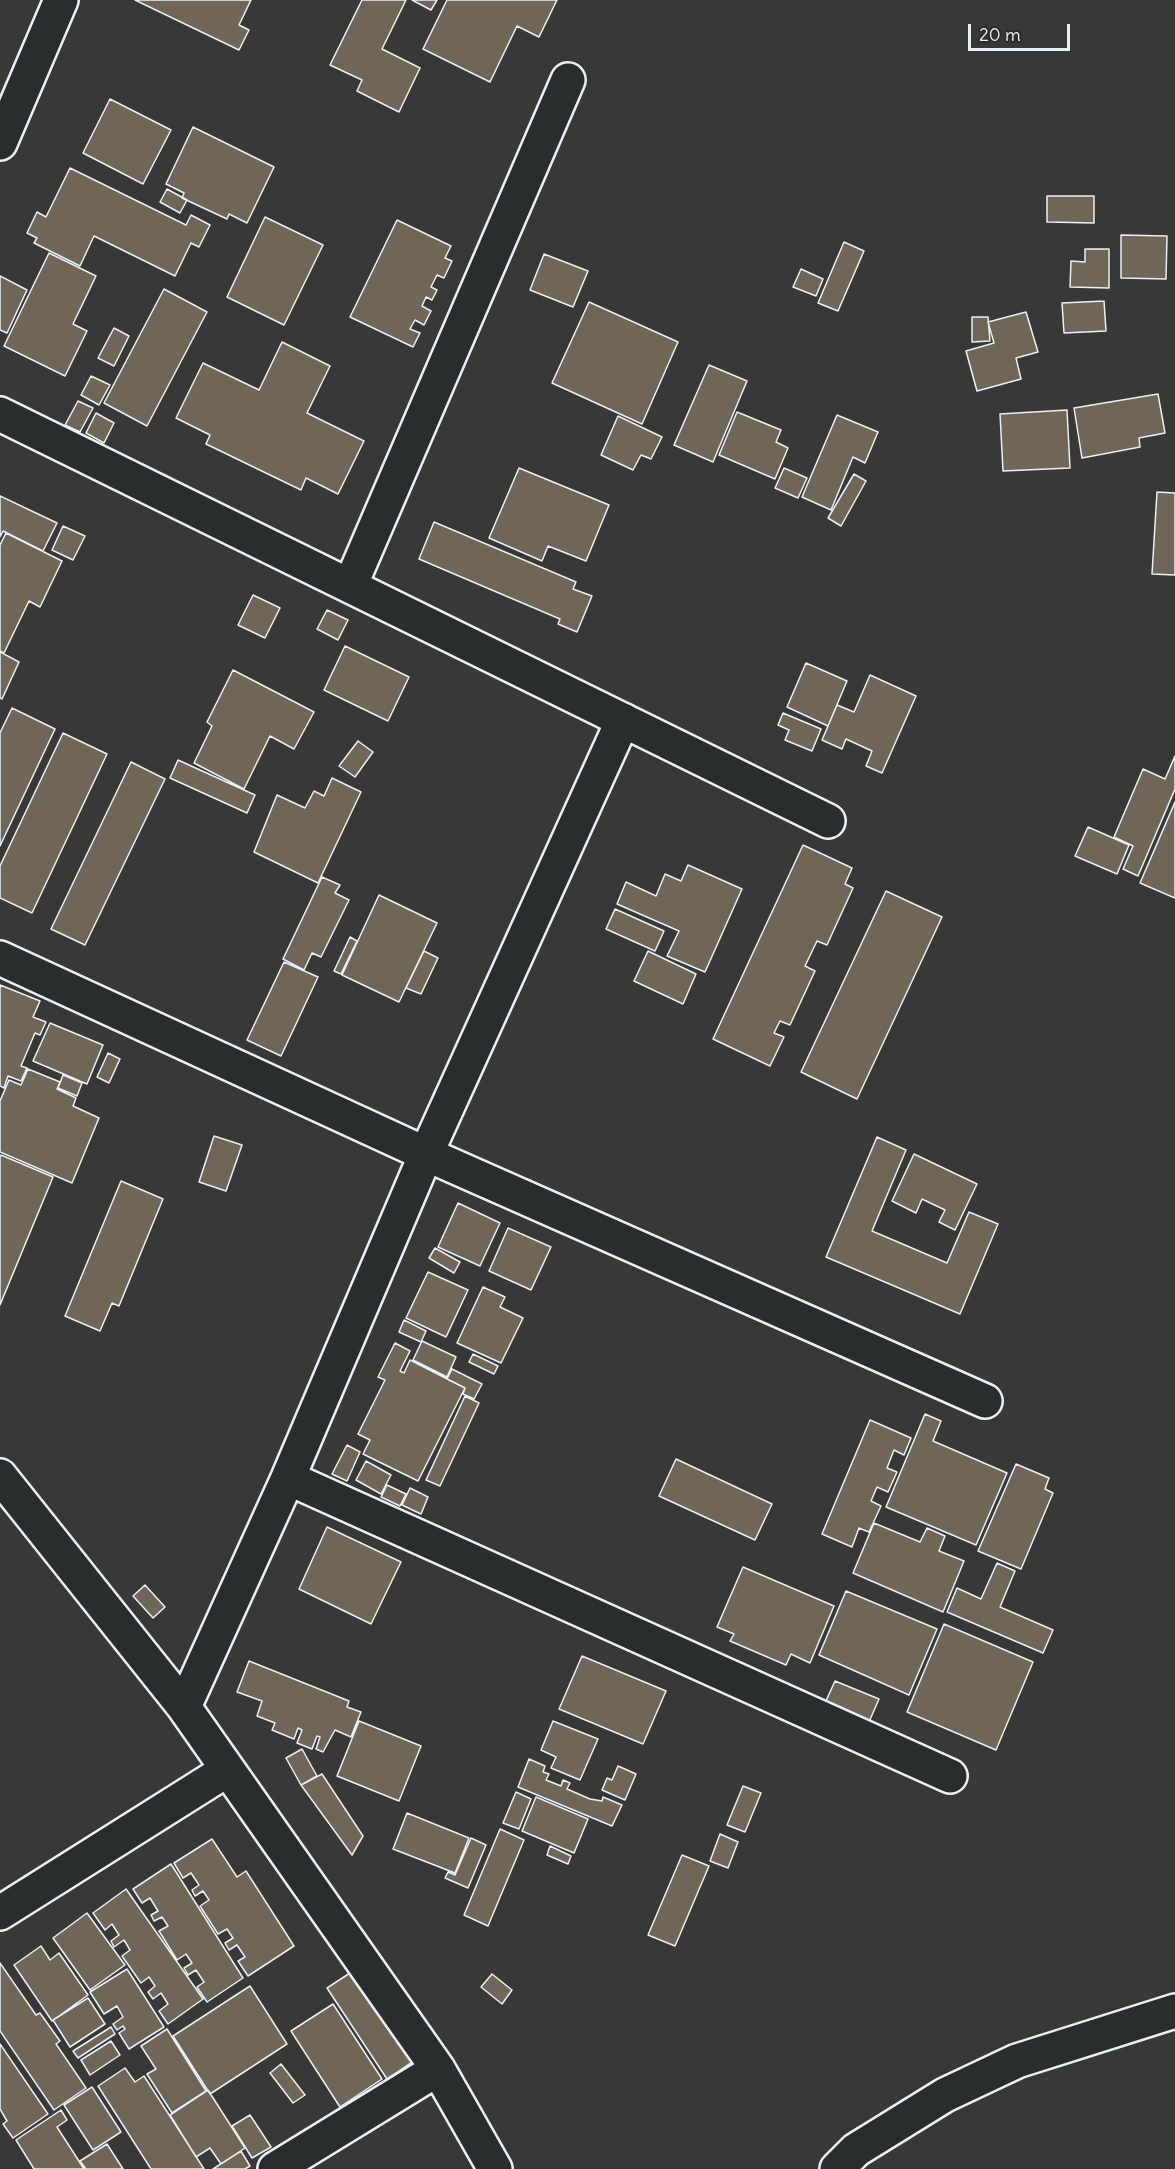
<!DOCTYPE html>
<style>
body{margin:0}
#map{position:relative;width:1175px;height:2169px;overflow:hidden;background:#383836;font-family:Delius,sans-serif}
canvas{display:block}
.scale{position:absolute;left:968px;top:24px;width:102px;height:27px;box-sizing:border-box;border:3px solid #e8f1f8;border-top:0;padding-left:8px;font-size:18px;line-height:21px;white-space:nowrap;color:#e8f1f8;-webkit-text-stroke:4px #2a2d2e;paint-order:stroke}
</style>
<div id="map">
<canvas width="1175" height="2169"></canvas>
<div class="scale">20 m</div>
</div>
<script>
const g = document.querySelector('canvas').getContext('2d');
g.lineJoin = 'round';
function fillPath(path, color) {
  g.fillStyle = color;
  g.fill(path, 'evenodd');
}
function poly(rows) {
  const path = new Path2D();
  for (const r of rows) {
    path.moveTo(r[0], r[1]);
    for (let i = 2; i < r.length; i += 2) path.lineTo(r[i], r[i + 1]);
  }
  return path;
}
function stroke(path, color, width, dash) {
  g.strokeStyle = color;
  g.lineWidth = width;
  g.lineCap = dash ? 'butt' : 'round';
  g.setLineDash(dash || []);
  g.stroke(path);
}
const building = poly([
 [135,0,251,0,239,25,249,30,239,50,135,0],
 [362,0,406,0,382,49,420,68,399,112,357,91,362,80,330,65,362,0],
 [412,0,437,0,431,10,412,0],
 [447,0,557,0,539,37,517,26,490,82,423,49,447,0],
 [110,99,171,130,143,184,83,153,110,99],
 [193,127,274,167,247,223,229,214,227,219,182,198,184,193,166,184,193,127],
 [70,168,186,225,191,215,210,225,199,247,191,243,175,276,94,236,80,266,34,243,37,238,27,233,37,212,46,217,70,168],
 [167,189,187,200,180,213,160,202,167,189],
 [1047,196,1094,196,1094,223,1047,222,1047,196],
 [265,217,323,245,284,325,227,297,265,217],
 [397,220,451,246,445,258,452,261,444,278,437,275,431,287,437,290,432,300,426,297,422,306,431,311,424,325,415,320,410,329,420,333,413,347,350,317,397,220],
 [1121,235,1167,236,1166,279,1121,278,1121,235],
 [844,242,864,251,838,311,818,303,844,242],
 [1085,249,1109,249,1109,288,1070,287,1071,261,1085,262,1085,249],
 [49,253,96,276,73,324,87,331,65,376,4,346,49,253],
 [544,254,588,271,573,307,530,290,544,254],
 [801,269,823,279,816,296,793,287,801,269],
 [0,276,27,290,7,333,0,330,0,276],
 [164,289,207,312,147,426,104,403,164,289],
 [1104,301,1106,331,1064,333,1062,303,1104,301],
 [589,302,678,342,642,424,552,383,589,302],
 [1026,312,1038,352,1016,358,1021,379,977,391,966,351,994,343,988,322,1026,312],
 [972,317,988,317,990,341,972,342,972,317],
 [114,328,129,336,114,366,98,358,114,328],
 [282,342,330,366,307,413,364,441,338,494,306,478,301,490,206,444,210,435,176,418,203,363,259,390,282,342],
 [709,365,747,381,713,462,674,445,709,365],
 [91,376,110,385,99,405,81,395,91,376],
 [1158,394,1165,433,1139,438,1140,447,1082,458,1074,408,1158,394],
 [78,401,93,408,80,432,65,425,78,401],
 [1067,410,1070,468,1003,471,1000,414,1067,410],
 [737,412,781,430,776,442,788,448,775,479,719,455,737,412],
 [96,413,114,423,104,443,86,433,96,413],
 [837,415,878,432,865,463,853,457,831,510,802,497,837,415],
 [618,416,662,437,651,459,641,455,633,470,601,455,618,416],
 [519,468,609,505,586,561,548,546,542,561,489,538,519,468],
 [784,468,807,478,798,498,775,488,784,468],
 [854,474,866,481,841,526,828,518,854,474],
 [1157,492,1175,493,1175,575,1152,574,1157,492],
 [0,496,57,523,43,551,3,531,0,537,0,496],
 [434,522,576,582,573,589,592,596,577,632,558,624,560,619,419,559,434,522],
 [63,526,85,536,73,560,52,550,63,526],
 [6,533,62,561,40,607,29,601,4,653,0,651,0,545,6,533],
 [253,595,280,608,265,638,238,625,253,595],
 [327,610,348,620,338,640,317,629,327,610],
 [345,646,409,677,388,721,324,690,345,646],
 [0,652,19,662,2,699,0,698,0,652],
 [806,663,847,681,828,726,787,707,806,663],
 [233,670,314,712,294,749,270,736,244,789,194,763,212,726,207,722,233,670],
 [870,675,916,696,882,773,866,766,872,751,846,739,842,749,822,740,837,705,854,712,870,675],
 [12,708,55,729,0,846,0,733,12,708],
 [783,713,821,729,812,751,785,740,789,730,778,725,783,713],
 [63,733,107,754,32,913,0,898,0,866,63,733],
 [358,741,373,752,355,777,339,766,358,741],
 [1175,756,1175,789,1138,876,1123,869,1133,846,1114,837,1143,769,1165,779,1175,756],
 [178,760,255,795,247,813,170,778,178,760],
 [131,762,165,779,85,945,51,929,131,762],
 [332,778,361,792,318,883,254,852,277,795,305,808,314,791,324,796,332,778],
 [1175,802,1175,898,1140,883,1175,802],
 [1088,827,1129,845,1117,874,1075,856,1088,827],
 [803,845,852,868,845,884,853,888,827,945,817,941,805,966,815,971,790,1025,780,1021,774,1033,784,1037,770,1066,713,1039,803,845],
 [688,865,742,889,705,972,667,956,679,931,617,904,626,882,656,896,665,874,681,881,688,865],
 [322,877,340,885,335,893,349,900,321,957,312,953,304,970,283,959,322,877],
 [886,891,942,917,857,1099,801,1072,886,891],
 [379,895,437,923,399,1002,342,975,379,895],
 [615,909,664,931,655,951,606,929,615,909],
 [350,937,357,941,341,974,334,971,350,937],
 [424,951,438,958,421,994,406,988,424,951],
 [648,951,696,974,683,1004,634,981,648,951],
 [284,962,318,977,281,1056,247,1040,284,962],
 [0,985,40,1001,33,1017,46,1022,40,1035,35,1033,21,1066,27,1068,21,1081,8,1076,4,1088,0,1086,0,985],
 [50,1023,103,1045,87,1084,33,1061,50,1023],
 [108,1053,120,1059,109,1083,97,1077,108,1053],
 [28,1069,60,1082,57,1089,76,1098,73,1106,99,1118,72,1183,0,1152,0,1101,9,1080,21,1085,28,1069],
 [63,1075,82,1083,77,1096,58,1088,63,1075],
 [214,1136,242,1145,226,1191,199,1182,214,1136],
 [877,1137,906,1150,872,1231,947,1263,969,1212,998,1224,960,1314,826,1257,877,1137],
 [914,1154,977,1184,955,1230,939,1222,945,1210,922,1199,916,1213,892,1201,914,1154],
 [1,1155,53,1177,0,1305,0,1157,1,1155],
 [121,1181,163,1199,119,1306,112,1303,100,1331,65,1316,121,1181],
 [458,1203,500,1223,480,1266,438,1247,458,1203],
 [508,1228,551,1247,531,1290,489,1271,508,1228],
 [435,1248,460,1262,454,1273,429,1258,435,1248],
 [428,1272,468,1290,446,1337,406,1318,428,1272],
 [483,1287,505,1297,500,1307,523,1318,501,1363,457,1343,483,1287],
 [404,1320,426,1331,421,1342,399,1332,404,1320],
 [422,1341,456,1357,447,1377,413,1360,422,1341],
 [395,1343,410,1351,400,1371,404,1373,410,1360,465,1388,418,1481,363,1454,370,1440,358,1434,385,1380,378,1377,395,1343],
 [473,1354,498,1366,494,1374,469,1362,473,1354],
 [452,1369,482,1384,474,1399,463,1394,465,1388,447,1379,452,1369],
 [465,1396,479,1403,440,1486,426,1480,465,1396],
 [925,1414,941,1421,933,1441,1007,1473,976,1545,886,1507,925,1414],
 [870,1420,911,1438,904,1455,894,1450,887,1468,897,1472,888,1492,877,1487,871,1501,881,1506,869,1532,859,1528,852,1547,822,1534,870,1420],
 [347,1445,360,1452,347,1481,332,1474,347,1445],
 [676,1459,772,1504,755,1540,659,1496,676,1459],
 [366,1461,391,1475,381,1494,356,1480,366,1461],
 [1016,1464,1049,1478,1045,1489,1053,1493,1021,1569,978,1551,1016,1464],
 [387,1485,406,1494,400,1506,381,1497,387,1485],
 [410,1488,428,1497,421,1514,402,1505,410,1488],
 [874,1523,920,1542,927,1528,945,1536,939,1551,964,1561,943,1612,853,1573,874,1523],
 [327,1527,401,1562,371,1624,299,1589,327,1527],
 [997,1563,1015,1571,1000,1607,1053,1630,1043,1653,947,1612,957,1588,981,1599,997,1563],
 [743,1567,834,1606,810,1663,791,1654,786,1665,730,1641,734,1634,717,1627,743,1567],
 [145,1585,165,1607,153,1618,133,1596,145,1585],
 [846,1591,937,1629,909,1695,819,1655,846,1591],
 [944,1624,1033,1662,996,1750,907,1712,944,1624],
 [582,1656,666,1691,643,1744,559,1709,582,1656],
 [249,1661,349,1701,347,1707,361,1712,351,1737,335,1730,323,1752,316,1749,320,1737,317,1736,312,1749,297,1743,302,1730,298,1728,294,1739,272,1730,275,1723,257,1716,262,1701,237,1692,249,1661],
 [835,1681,879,1699,869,1722,825,1703,835,1681],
 [359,1721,421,1746,399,1801,337,1776,359,1721],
 [553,1721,598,1739,580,1780,551,1768,556,1757,541,1750,553,1721],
 [302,1749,317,1776,301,1785,286,1758,302,1749],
 [529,1759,545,1766,543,1772,549,1774,546,1780,561,1786,563,1780,570,1783,567,1789,590,1799,602,1801,603,1797,622,1805,612,1826,518,1787,529,1759],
 [618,1766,636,1774,625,1800,602,1790,607,1778,612,1780,618,1766],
 [322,1774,363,1836,352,1855,301,1785,322,1774],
 [743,1786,761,1793,745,1832,727,1825,743,1786],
 [516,1792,531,1799,519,1829,503,1823,516,1792],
 [536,1797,588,1819,574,1853,522,1831,536,1797],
 [407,1813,469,1838,455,1873,393,1849,407,1813],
 [500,1829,524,1840,488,1926,464,1915,500,1829],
 [720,1834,738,1842,728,1868,710,1861,720,1834],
 [471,1838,486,1845,468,1888,445,1878,448,1872,455,1875,471,1838],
 [212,1839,237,1877,246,1871,294,1946,248,1976,238,1961,245,1957,237,1945,229,1950,225,1943,233,1938,227,1929,218,1934,200,1906,209,1900,203,1891,195,1896,192,1890,199,1885,191,1873,183,1878,174,1863,212,1839],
 [550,1846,571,1856,568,1864,547,1855,550,1846],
 [682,1855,709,1866,675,1946,648,1935,682,1855],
 [171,1864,243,1978,207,2002,197,1987,204,1982,196,1970,188,1975,184,1968,192,1963,186,1954,177,1960,159,1931,168,1926,162,1917,154,1921,151,1915,158,1911,150,1898,142,1903,133,1889,171,1864],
 [126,1889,203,1999,168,2024,159,2011,168,2004,161,1993,153,1999,148,1992,155,1986,149,1977,141,1983,122,1956,130,1950,124,1940,114,1947,111,1941,119,1935,112,1924,105,1930,93,1913,126,1889],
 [87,1913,125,1965,90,1990,53,1938,87,1913],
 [41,1946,50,1960,59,1953,88,1995,52,2021,14,1965,41,1946],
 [0,1963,36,2015,40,2013,60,2041,56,2044,86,2088,54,2110,0,2031,0,1963],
 [127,1969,164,2027,129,2049,119,2033,125,2029,123,2026,117,2030,113,2024,123,2017,117,2006,104,2014,90,1992,127,1969],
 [350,1973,356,1981,361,1978,415,2060,387,2079,327,1988,350,1973],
 [492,1974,512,1990,502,2004,481,1987,492,1974],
 [250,1986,287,2044,210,2094,173,2036,250,1986],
 [88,1998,105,2024,70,2047,53,2020,88,1998],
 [333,2004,382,2079,340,2107,291,2031,333,2004],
 [111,2027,115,2034,78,2058,73,2051,111,2027],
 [167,2029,206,2091,172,2113,147,2074,156,2069,141,2046,167,2029],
 [111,2041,120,2055,90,2075,81,2060,111,2041],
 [0,2044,48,2114,13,2138,3,2124,7,2121,0,2109,0,2044],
 [281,2064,305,2095,293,2103,270,2073,281,2064],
 [125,2068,135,2082,144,2076,204,2169,151,2169,98,2086,125,2068],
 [92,2087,121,2132,93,2150,64,2105,92,2087],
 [208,2090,245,2148,221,2164,210,2148,196,2157,170,2115,208,2090],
 [61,2110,67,2120,57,2127,84,2169,34,2169,16,2140,61,2110],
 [250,2115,271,2147,252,2158,232,2126,250,2115],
 [107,2144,123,2169,86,2169,80,2161,107,2144],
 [241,2151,250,2166,245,2169,213,2169,241,2151]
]);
fillPath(building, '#6f6657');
stroke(building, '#e8f1f8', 1.5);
const minor = poly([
 [0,143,61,0],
 [0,414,828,821],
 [350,586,568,80],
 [0,958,426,1154,985,1401],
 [0,1476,184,1707,438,2069,495,2169],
 [288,1478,950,1776],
 [184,1707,288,1478,426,1154,623,720],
 [0,1913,227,1770],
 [275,2169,438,2069],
 [837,2169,856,2150,945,2095,1017,2061,1175,2011]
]);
stroke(minor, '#e8f1f8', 38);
stroke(minor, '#2a2d2e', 33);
</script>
